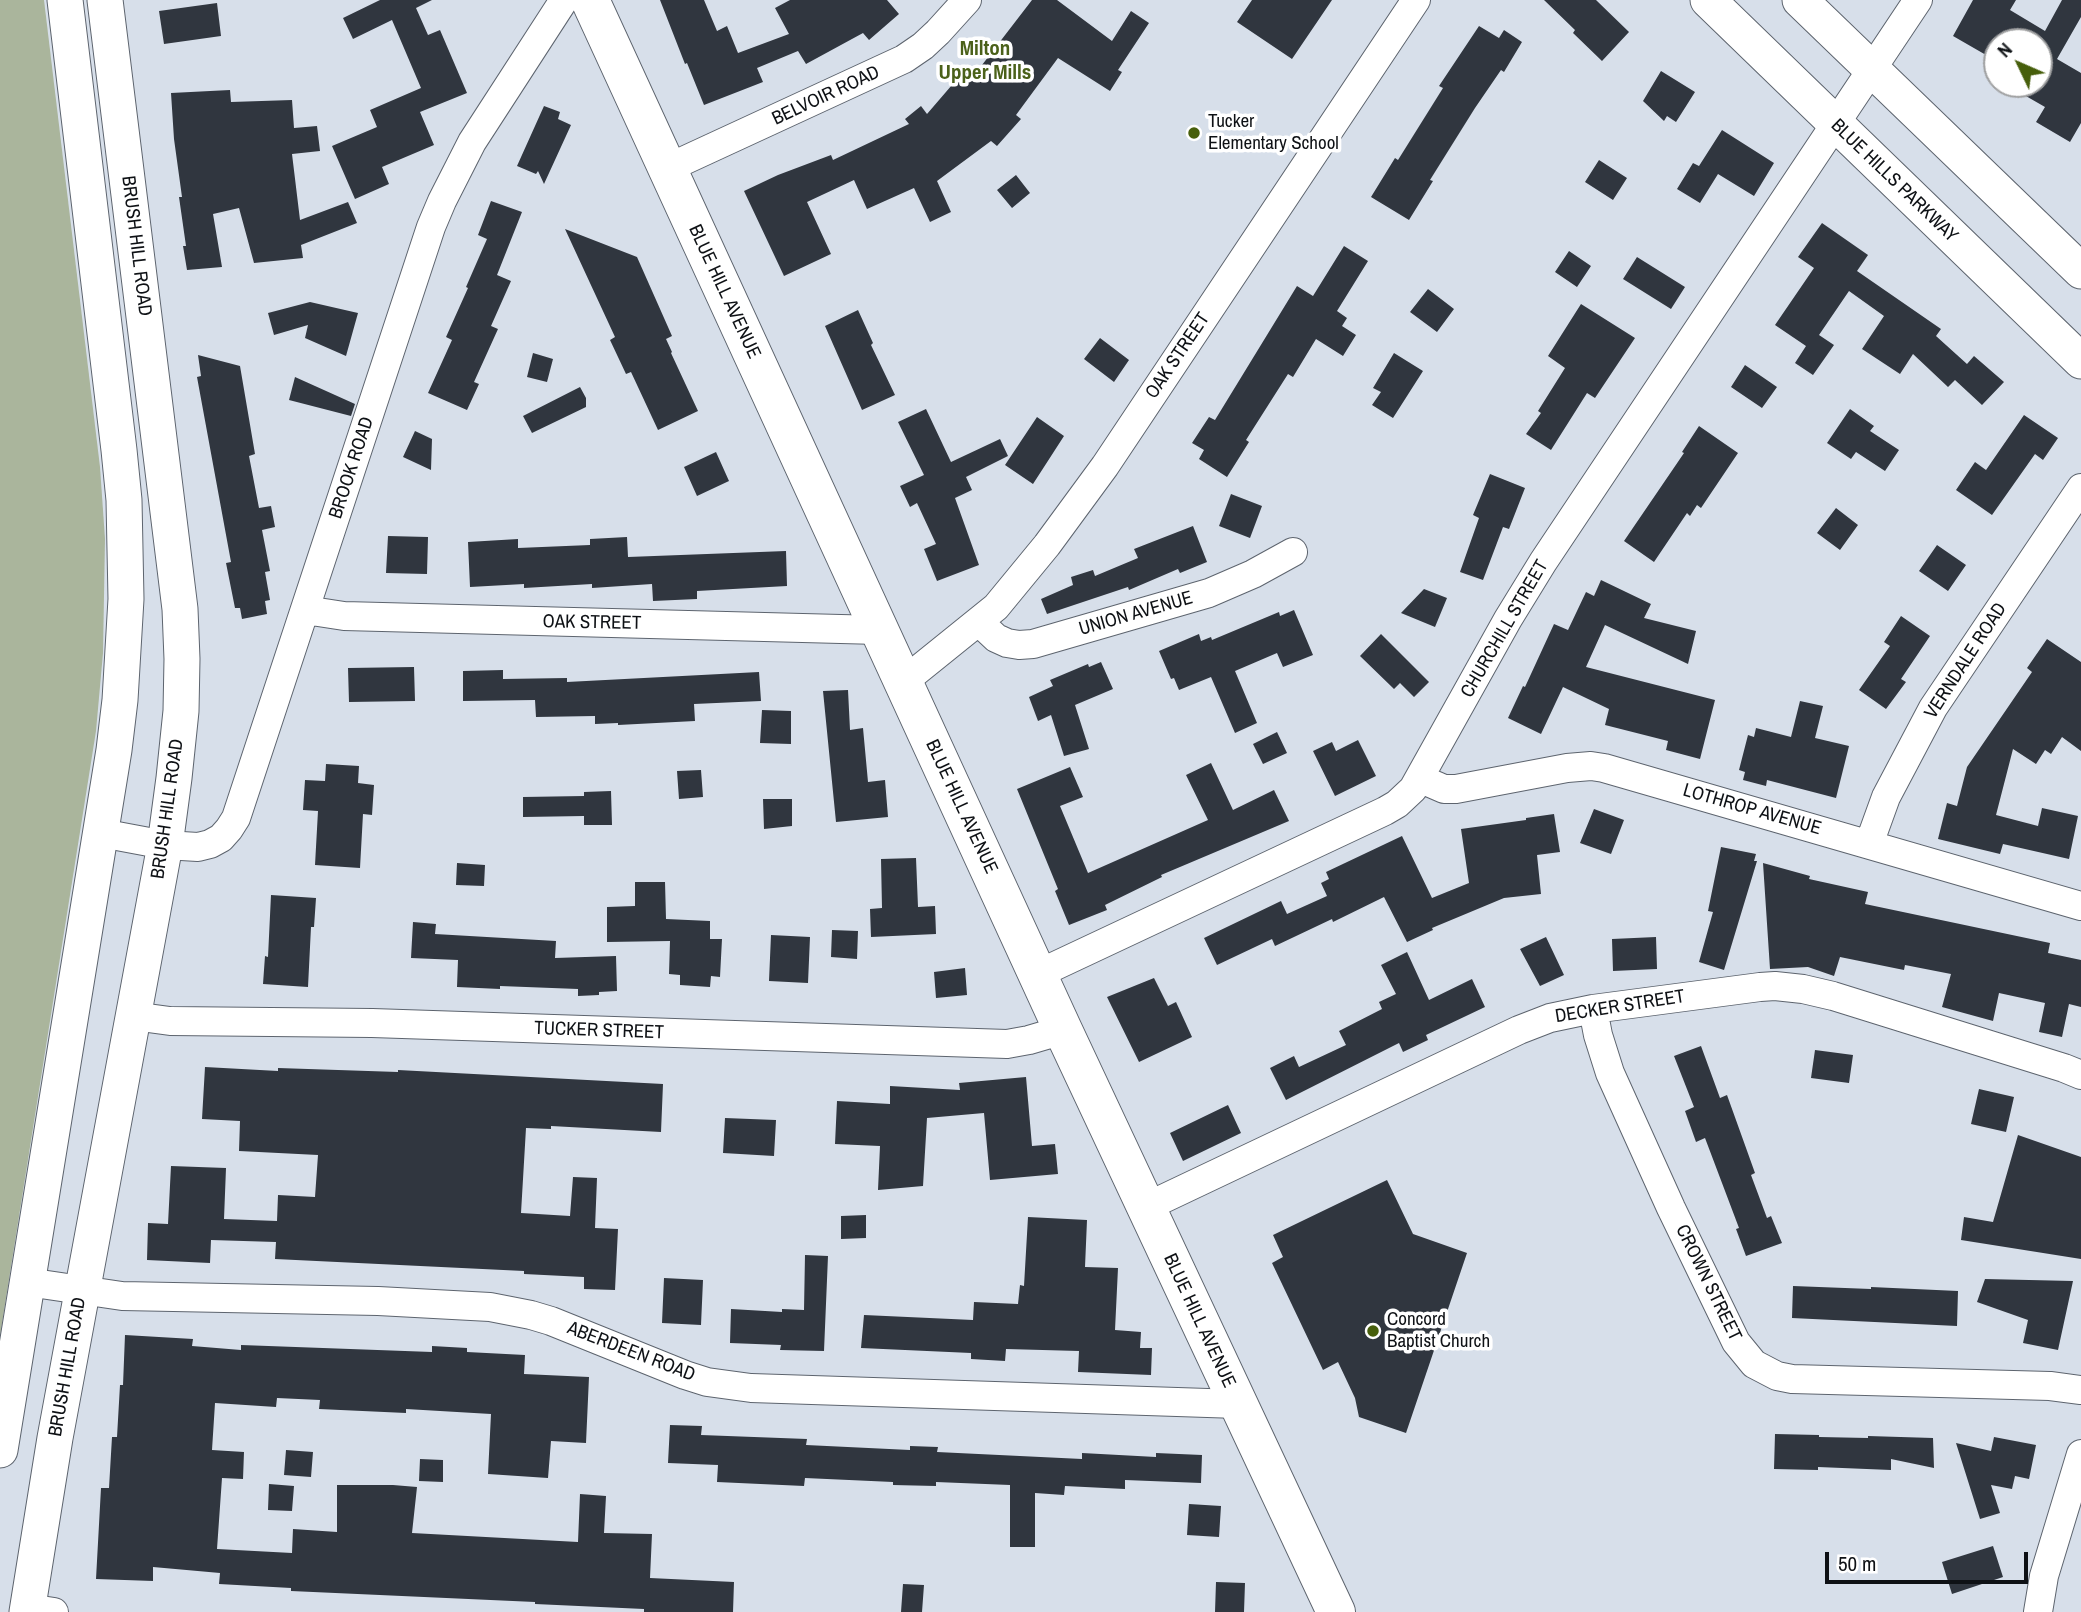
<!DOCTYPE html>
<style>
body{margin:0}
#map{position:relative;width:2081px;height:1612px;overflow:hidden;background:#d7dfea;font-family:"Archivo Narrow",sans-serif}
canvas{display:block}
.north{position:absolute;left:1983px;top:28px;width:70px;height:70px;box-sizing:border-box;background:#fff;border:2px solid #9fa0a1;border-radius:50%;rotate:314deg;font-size:19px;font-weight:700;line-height:28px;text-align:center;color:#0e1115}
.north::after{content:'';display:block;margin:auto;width:24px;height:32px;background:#475f0c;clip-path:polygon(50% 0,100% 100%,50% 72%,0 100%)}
.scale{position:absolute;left:1825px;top:1552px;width:203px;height:32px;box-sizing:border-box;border:4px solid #0e1115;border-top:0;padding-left:9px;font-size:21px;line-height:24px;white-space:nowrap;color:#0e1115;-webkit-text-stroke:5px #fff;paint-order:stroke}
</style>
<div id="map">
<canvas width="2081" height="1612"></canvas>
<div class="north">N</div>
<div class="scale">50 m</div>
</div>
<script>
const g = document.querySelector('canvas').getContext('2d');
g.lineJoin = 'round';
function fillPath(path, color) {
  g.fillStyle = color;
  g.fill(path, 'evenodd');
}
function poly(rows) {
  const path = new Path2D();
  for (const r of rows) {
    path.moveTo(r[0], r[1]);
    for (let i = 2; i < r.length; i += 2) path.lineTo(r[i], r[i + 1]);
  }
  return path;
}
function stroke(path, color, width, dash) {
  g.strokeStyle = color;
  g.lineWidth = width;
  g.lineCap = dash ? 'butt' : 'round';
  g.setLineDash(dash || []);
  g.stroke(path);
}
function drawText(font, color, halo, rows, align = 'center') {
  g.font = font + ' "Archivo Narrow",sans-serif';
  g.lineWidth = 7;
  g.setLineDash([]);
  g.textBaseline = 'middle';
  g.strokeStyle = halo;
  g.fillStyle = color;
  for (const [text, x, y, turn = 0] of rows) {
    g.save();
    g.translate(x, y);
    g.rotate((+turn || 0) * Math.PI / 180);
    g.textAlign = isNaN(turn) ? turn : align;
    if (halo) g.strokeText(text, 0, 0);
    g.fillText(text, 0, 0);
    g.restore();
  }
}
fillPath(poly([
 [0,0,44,0,100,467,105,539,103,653,96,731,0,1336]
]), '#aab59c');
fillPath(poly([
 [380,0,432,0,416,8,428,35,440,30,467,93,420,112,434,145,382,167,389,184,355,199,332,146,377,127,370,110,421,88,392,20,353,39,343,18],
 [660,0,704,0,717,31,727,26,738,53,789,34,775,8,790,0,887,0,899,14,869,40,863,33,806,64,798,51,757,68,763,82,704,105,687,63,685,64],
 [1032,0,1057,0,1112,41,1131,11,1149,23,1118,70,1122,72,1110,91,1058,58,1016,115,1021,119,997,146,991,141,937,181,951,212,930,222,914,188,867,209,854,180,807,202,831,254,784,276,744,191,778,175,831,155,833,160,909,124,905,119,921,106,927,114,964,71,972,78],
 [1252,0,1332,0,1292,59,1237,22],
 [1544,0,1596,0,1629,32,1602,61,1573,33,1575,30],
 [1973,0,2016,0,2010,10,2045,31,2062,0,2081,0,2081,17,2057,59,2081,73,2081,123,2070,142,2036,122,2045,107,2005,84,2039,84,2039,42,1993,42,1986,55,1953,36],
 [217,3,221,36,164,44,159,11],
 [1479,26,1499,38,1504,30,1522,42,1504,72,1501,70,1475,108,1430,180,1433,181,1409,220,1371,197,1395,158,1398,160,1443,88,1439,86],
 [1661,71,1695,92,1676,122,1667,116,1664,121,1643,101],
 [230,90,231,102,292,100,294,128,317,126,320,151,292,154,300,220,348,202,357,223,301,245,303,258,254,263,239,208,213,214,222,267,187,270,183,246,186,246,179,197,182,197,174,139,171,93],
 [544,106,560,112,558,119,571,125,544,184,538,171,536,174,517,166],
 [1722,130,1774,163,1754,196,1718,174,1700,203,1677,189,1693,163,1699,166],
 [1599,160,1627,178,1613,200,1585,182],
 [1016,175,1030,193,1012,208,997,190],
 [491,201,522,212,497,275,511,281,491,326,498,329,474,382,479,384,467,410,428,393,452,340,446,337,468,288,466,287,487,239,478,235],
 [1822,223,1868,255,1857,271,1941,329,1936,336,1967,364,1974,356,2004,382,1982,405,1955,380,1948,387,1913,354,1900,374,1862,349,1884,316,1849,291,1819,335,1834,345,1813,375,1795,363,1806,346,1775,325,1814,268,1798,257],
 [565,229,637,257,672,336,666,339,672,352,671,353,698,411,658,430,631,372,626,374,610,340,615,337],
 [1344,246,1368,261,1337,311,1347,318,1342,326,1356,335,1343,356,1316,339,1293,377,1288,374,1246,440,1249,442,1227,477,1199,459,1204,450,1192,443,1209,417,1215,420,1297,286,1313,296],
 [1569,251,1591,266,1577,287,1555,272],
 [1637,257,1685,287,1671,309,1623,279],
 [1428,289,1454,309,1437,332,1410,312],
 [310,302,358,313,346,356,305,338,308,325,274,335,268,313],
 [1581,304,1635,338,1595,398,1587,393,1551,450,1526,434,1541,413,1538,411,1565,368,1548,356],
 [858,310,873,343,871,345,895,395,862,410,825,326],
 [1100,338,1129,360,1114,382,1084,359],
 [533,353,553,359,547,382,527,377],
 [1394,353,1423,371,1393,418,1372,405,1381,392,1373,388],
 [198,355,240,366,255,454,249,456,259,508,271,506,275,527,262,530,270,571,265,572,270,600,265,601,267,614,242,619,240,608,235,608,226,563,231,562,197,377,201,376],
 [1745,365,1777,387,1762,408,1731,387],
 [295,377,355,404,351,416,289,400],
 [580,387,586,398,586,407,532,433,523,416],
 [926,409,951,462,1000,439,1008,456,966,477,972,490,955,498,979,565,937,581,924,549,936,544,917,503,910,507,900,486,924,475,898,422],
 [1850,409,1874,426,1870,431,1899,450,1885,471,1856,452,1851,459,1827,443],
 [2024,415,2058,438,2043,460,2035,454,1992,515,1956,490,1975,462,1986,470],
 [1037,417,1064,436,1033,484,1005,465],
 [1699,426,1738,453,1701,508,1697,505,1690,516,1687,513,1654,562,1624,541,1684,453,1682,452],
 [415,431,432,439,431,470,403,457],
 [716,452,729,481,697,496,684,467],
 [1490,474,1525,488,1509,529,1503,527,1483,580,1460,572,1479,518,1473,515],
 [1231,494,1262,506,1250,538,1219,526],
 [1836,508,1858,525,1840,550,1817,533],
 [1193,526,1207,562,1180,573,1178,569,1129,590,1128,587,1047,614,1041,599,1073,585,1071,577,1093,570,1095,576,1138,558,1134,549],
 [388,536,428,537,427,574,386,573],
 [627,537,628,557,786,551,787,586,697,591,697,599,653,601,652,584,592,588,592,584,524,588,524,584,470,587,468,542,518,539,518,548,590,545,590,539],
 [1937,545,1966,565,1948,591,1919,571],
 [1601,580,1651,604,1644,618,1696,631,1688,664,1605,625,1586,667,1715,700,1700,759,1666,750,1668,741,1605,725,1609,709,1563,687,1541,734,1508,718,1523,686,1525,687,1554,624,1568,630,1586,592,1594,596],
 [1424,589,1447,598,1435,627,1401,613],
 [1294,610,1313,655,1283,667,1277,653,1235,671,1257,723,1235,733,1211,677,1179,690,1174,678,1171,679,1159,651,1199,634,1201,641,1211,637,1212,640,1279,612,1280,616],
 [1901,616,1930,636,1901,679,1906,682,1886,709,1859,690,1890,646,1884,642],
 [1381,634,1429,682,1414,697,1400,683,1394,689,1360,656],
 [2047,639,2081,662,2081,751,2062,737,2051,754,2045,750,2036,764,2013,749,1996,815,2038,826,2042,808,2078,816,2069,859,2003,844,2000,854,1938,839,1947,803,1957,806,1967,767,2032,672,2027,668],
 [1101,662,1113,689,1075,705,1089,749,1064,756,1051,715,1038,721,1029,697,1053,686,1050,680,1088,664,1089,667],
 [414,667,415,701,349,702,348,668],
 [503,670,503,679,567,678,567,682,759,672,761,701,694,704,695,721,618,725,618,723,595,724,595,716,536,717,535,700,463,701,463,671],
 [848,690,850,730,863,728,868,782,885,780,888,817,836,822,823,691],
 [1800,701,1823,706,1815,738,1849,746,1836,798,1767,780,1766,786,1743,780,1745,772,1739,770,1748,735,1754,737,1756,728,1791,737],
 [762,710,791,711,791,744,760,743],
 [1277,732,1287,753,1263,764,1253,744],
 [1358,740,1376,776,1335,796,1313,751,1332,742,1336,751],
 [1211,763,1233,810,1274,790,1289,821,1161,875,1162,877,1105,905,1107,910,1069,925,1055,891,1058,889,1017,789,1070,767,1083,797,1060,806,1088,873,1208,820,1186,775],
 [326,764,359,766,358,783,374,785,372,815,363,814,360,868,315,865,318,811,303,810,305,780,325,781],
 [701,770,703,797,679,799,677,771],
 [611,791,612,825,584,825,584,816,523,817,523,797,584,796,584,792],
 [763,799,792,799,792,826,764,829],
 [1594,809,1624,820,1611,854,1580,843],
 [1554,814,1560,852,1537,855,1541,894,1504,898,1432,928,1433,930,1407,942,1384,897,1333,922,1332,919,1275,946,1272,939,1217,965,1204,938,1281,901,1287,914,1327,896,1321,883,1329,879,1326,872,1402,836,1432,898,1469,883,1461,829,1526,820,1526,818],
 [1721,847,1756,854,1754,861,1757,861,1724,970,1699,962,1713,912,1708,911],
 [916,858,918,907,935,906,936,934,871,937,870,909,882,908,881,859],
 [457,863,485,865,484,886,456,885],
 [1763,863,1810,876,1809,879,1868,892,1865,904,2050,943,2048,953,2081,960,2081,1007,2069,1004,2062,1037,2039,1032,2045,1003,1999,993,1993,1021,1942,1007,1951,974,1905,965,1904,970,1840,957,1834,976,1808,967,1770,969],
 [635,882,665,882,666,919,710,921,710,939,722,939,720,977,711,976,710,987,680,985,680,975,669,974,670,941,607,942,607,907,635,906],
 [271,895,316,898,314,927,311,927,308,987,263,984,265,956,268,957],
 [413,922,436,924,435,934,556,941,555,958,616,956,617,991,599,992,599,995,578,996,578,989,500,986,500,989,457,987,458,960,411,958],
 [832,930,858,931,857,959,831,957],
 [771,935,810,937,808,983,769,981],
 [1546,937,1564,975,1540,986,1520,949],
 [1656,937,1657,969,1613,971,1612,939],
 [1407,952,1429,1000,1472,979,1485,1007,1426,1035,1428,1040,1403,1052,1399,1043,1286,1100,1270,1068,1294,1056,1299,1067,1346,1045,1339,1031,1382,1009,1379,1002,1396,994,1381,965],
 [965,968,967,995,936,998,934,972],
 [1154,978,1168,1006,1176,1002,1192,1037,1139,1062,1107,997],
 [1701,1046,1720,1098,1727,1095,1755,1173,1751,1175,1767,1218,1771,1216,1782,1243,1746,1256,1736,1229,1739,1228,1705,1138,1696,1142,1685,1111,1694,1107,1674,1056],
 [1815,1050,1853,1055,1849,1083,1811,1078],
 [205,1067,278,1071,278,1068,398,1072,398,1070,663,1084,661,1132,551,1126,551,1129,526,1128,521,1213,570,1216,573,1177,597,1178,595,1228,618,1229,615,1290,584,1289,584,1277,524,1274,524,1271,275,1259,276,1242,211,1240,210,1263,147,1260,148,1223,168,1224,171,1166,226,1168,224,1219,277,1221,278,1195,315,1197,318,1155,239,1151,240,1121,202,1119],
 [1026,1077,1032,1146,1055,1144,1058,1174,990,1180,984,1113,927,1118,923,1186,878,1190,880,1146,835,1144,837,1101,890,1104,890,1086,960,1090,959,1083],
 [1979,1089,2014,1097,2006,1132,1971,1124],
 [1228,1105,1241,1133,1183,1161,1170,1133],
 [725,1118,776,1120,774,1156,723,1153],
 [2018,1135,2081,1157,2081,1259,1961,1240,1964,1217,1993,1222],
 [1387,1180,1413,1234,1467,1253,1406,1433,1359,1417,1355,1398,1338,1362,1323,1370,1272,1263,1283,1257,1273,1235],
 [866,1215,866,1238,841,1239,841,1216],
 [1028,1217,1087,1220,1085,1267,1118,1268,1115,1330,1141,1332,1140,1348,1152,1348,1151,1375,1078,1372,1079,1351,1006,1349,1005,1361,971,1359,971,1353,861,1348,864,1315,973,1320,974,1302,1018,1304,1020,1285,1024,1286],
 [805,1255,828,1256,824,1351,780,1350,781,1345,730,1343,731,1309,782,1312,782,1309,804,1310],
 [664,1278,703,1280,701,1325,662,1323],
 [1985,1279,2073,1281,2058,1350,2023,1343,2028,1320,1977,1302],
 [1793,1286,1871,1289,1871,1287,1958,1291,1957,1326,1792,1318],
 [125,1335,193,1339,192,1346,241,1350,241,1345,432,1352,432,1346,467,1348,467,1352,525,1355,524,1374,589,1377,586,1443,551,1441,548,1478,488,1474,491,1414,406,1409,406,1413,319,1409,320,1400,277,1398,276,1407,215,1403,212,1450,244,1452,243,1479,222,1478,217,1549,292,1553,293,1529,337,1532,337,1485,393,1485,417,1487,412,1533,578,1542,580,1494,606,1496,604,1533,652,1534,650,1578,734,1582,733,1612,644,1612,644,1609,535,1604,535,1602,291,1591,291,1588,219,1584,220,1573,153,1567,153,1581,96,1579,101,1488,109,1488,112,1437,117,1437,120,1385,123,1385],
 [670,1425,702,1426,701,1435,807,1439,806,1445,910,1450,910,1446,938,1447,937,1452,1082,1459,1082,1453,1156,1457,1156,1453,1202,1455,1201,1483,1125,1480,1125,1489,1065,1486,1064,1495,1035,1493,1035,1547,1010,1547,1010,1485,936,1482,936,1486,893,1485,893,1482,805,1478,804,1486,717,1482,718,1465,668,1463],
 [1775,1434,1819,1435,1819,1437,1868,1438,1868,1436,1933,1438,1934,1468,1891,1459,1891,1470,1818,1467,1818,1470,1774,1469],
 [1994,1437,2036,1445,2029,1479,2015,1476,2012,1489,1991,1485,2000,1513,1980,1519,1956,1443,1991,1451],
 [286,1450,313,1452,311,1477,284,1475],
 [420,1459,443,1460,443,1482,419,1481],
 [269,1484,294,1486,292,1511,268,1510],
 [1189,1504,1221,1506,1219,1537,1187,1535],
 [1993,1546,2003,1577,1952,1594,1942,1562],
 [1216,1582,1245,1583,1244,1612,1215,1612],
 [903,1584,924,1585,922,1612,901,1612]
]), '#30363f');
const minor = poly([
 [668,168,904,59,923,46,938,32,967,0],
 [305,610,344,616,879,630],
 [979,622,996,638,1007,643,1019,645,1033,644,1209,593,1253,574,1293,552],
 [903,682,996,607,1047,545,1105,466,1416,0],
 [1421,779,1444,789,1456,789,1567,768,1591,766,1604,768,2081,906],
 [101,833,165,845,198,847,210,844,221,838,229,829,236,818,431,227,442,201,472,142,564,0],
 [1869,844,1886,797,1933,708,2081,488],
 [1038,974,1385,811,1397,804,1413,789,1508,619,1543,562,1918,0],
 [1593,1009,1598,1035,1610,1073,1671,1208,1736,1342,1754,1364,1777,1376,1792,1379,2050,1386,2081,1390],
 [133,1016,170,1021,372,1023,1007,1044,1029,1040,1063,1030],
 [1146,1207,1519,1030,1550,1018,1593,1009,1760,987,1775,986,1803,989,1833,996,2064,1068,2081,1075],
 [27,1282,122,1296,378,1301,490,1307,531,1315,551,1321,685,1375,707,1382,751,1388,1238,1404],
 [28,1608,54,1612],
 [2038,1612,2044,1576,2081,1454]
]);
const major = poly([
 [1708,0,2081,361],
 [1800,0,2081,271],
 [0,1450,114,750,120,700,126,599,124,500,119,450,65,0],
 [27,1612,55,1438,165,845,174,778,181,711,182,659,180,609,105,0]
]);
const highway = poly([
 [590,0,1063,1030,1336,1612]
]);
stroke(minor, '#5d646e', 30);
stroke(major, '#5d646e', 37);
stroke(highway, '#5d646e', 40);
stroke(minor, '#fff', 28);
stroke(major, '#fff', 35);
stroke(highway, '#fff', 38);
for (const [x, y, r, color] of [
 [1194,133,7,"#475f0c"],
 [1373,1331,7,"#475f0c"]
]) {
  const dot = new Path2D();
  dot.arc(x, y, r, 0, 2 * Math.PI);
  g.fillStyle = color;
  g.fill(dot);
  stroke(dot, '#fff', 2.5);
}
drawText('19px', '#0e1115', '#fff', [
 ["BELVOIR ROAD",826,96,-25],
 ["BLUE HILLS PARKWAY",1894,181,44],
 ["BRUSH HILL ROAD",136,246,83],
 ["BLUE HILL AVENUE",724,292,65],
 ["OAK STREET",1178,356,-56],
 ["BROOK ROAD",352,468,-72],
 ["UNION AVENUE",1136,614,-16],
 ["OAK STREET",592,623,1],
 ["CHURCHILL STREET",1505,629,-60],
 ["VERNDALE ROAD",1966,661,-57],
 ["BLUE HILL AVENUE",961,807,65],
 ["BRUSH HILL ROAD",168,809,-82],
 ["LOTHROP AVENUE",1752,810,16],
 ["DECKER STREET",1620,1007,-9],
 ["TUCKER STREET",599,1031,2],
 ["CROWN STREET",1708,1283,64],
 ["BLUE HILL AVENUE",1199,1321,65],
 ["ABERDEEN ROAD",631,1352,21],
 ["BRUSH HILL ROAD",68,1367,-80]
]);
drawText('19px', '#0e1115', '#fff', [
 ["Tucker",1208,122],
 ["Elementary School",1208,144],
 ["Concord",1387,1320],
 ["Baptist Church",1387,1342]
], 'left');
drawText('bold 21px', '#4b611a', '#fff', [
 ["Milton",985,49],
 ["Upper Mills",985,73]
]);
</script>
